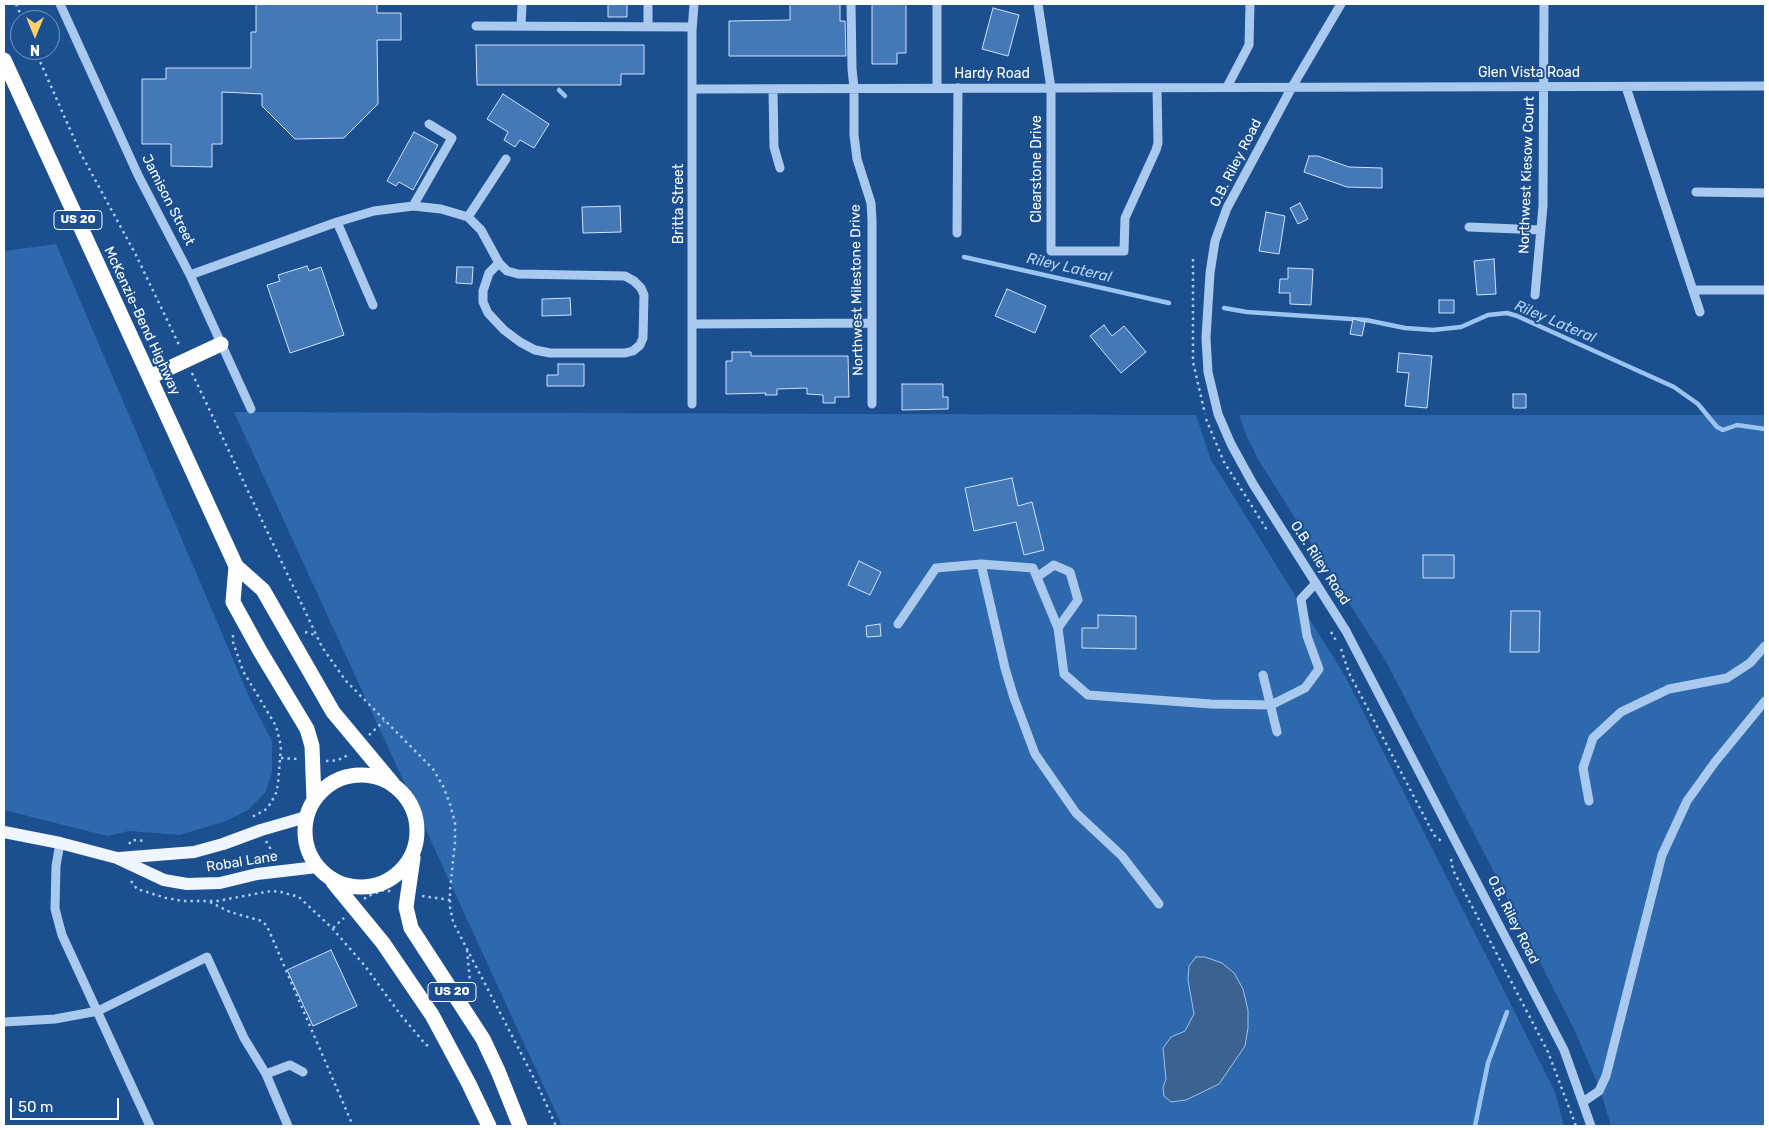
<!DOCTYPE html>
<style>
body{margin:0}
#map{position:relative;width:1769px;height:1130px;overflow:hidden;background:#1b4f8f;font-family:Rubik,sans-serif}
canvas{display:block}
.frame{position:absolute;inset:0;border:5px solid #fff;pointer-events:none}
.north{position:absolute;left:10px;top:10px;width:50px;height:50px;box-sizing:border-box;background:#1b4f8f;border:1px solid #7695bc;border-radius:50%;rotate:180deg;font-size:14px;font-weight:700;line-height:20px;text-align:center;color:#fff}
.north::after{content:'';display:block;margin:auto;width:18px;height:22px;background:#ffd166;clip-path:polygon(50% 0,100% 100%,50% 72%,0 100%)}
.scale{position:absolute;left:10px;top:1098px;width:109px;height:22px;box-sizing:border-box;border:2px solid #fff;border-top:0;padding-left:6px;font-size:15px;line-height:18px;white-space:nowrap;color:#fff;-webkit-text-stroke:4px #1b4f8f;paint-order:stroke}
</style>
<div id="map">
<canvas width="1769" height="1130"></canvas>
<div class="frame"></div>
<div class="north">N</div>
<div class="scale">50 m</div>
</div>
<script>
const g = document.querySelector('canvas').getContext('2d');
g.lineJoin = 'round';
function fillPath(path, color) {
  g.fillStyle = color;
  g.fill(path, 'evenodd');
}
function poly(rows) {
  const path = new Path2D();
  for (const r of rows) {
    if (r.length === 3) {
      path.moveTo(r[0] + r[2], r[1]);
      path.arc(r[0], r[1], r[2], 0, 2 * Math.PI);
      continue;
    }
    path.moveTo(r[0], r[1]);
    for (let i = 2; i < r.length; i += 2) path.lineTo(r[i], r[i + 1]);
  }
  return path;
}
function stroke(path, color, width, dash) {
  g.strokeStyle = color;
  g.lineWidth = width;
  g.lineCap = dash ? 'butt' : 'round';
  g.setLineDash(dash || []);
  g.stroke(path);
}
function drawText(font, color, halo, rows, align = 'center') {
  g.font = font + ' Rubik,sans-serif';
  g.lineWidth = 4;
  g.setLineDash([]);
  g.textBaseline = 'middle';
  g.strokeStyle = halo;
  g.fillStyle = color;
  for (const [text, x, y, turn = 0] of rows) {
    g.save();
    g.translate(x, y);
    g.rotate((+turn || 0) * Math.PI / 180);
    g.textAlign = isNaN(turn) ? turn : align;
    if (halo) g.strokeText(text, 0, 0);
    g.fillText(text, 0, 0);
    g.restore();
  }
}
fillPath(poly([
 [56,244,250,699,272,741,272,773,265,793,248,810,226,821,180,835,129,831,107,836,4,810,4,251],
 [234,412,1196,415,1211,460,1345,676,1555,1092,1564,1126,562,1126],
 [1239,415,1765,415,1765,1126,1611,1126,1600,1089,1573,1027,1387,663,1259,461,1246,435]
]), '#2e69ad');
const water = poly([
 [1196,957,1205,957,1222,963,1234,973,1243,989,1248,1010,1248,1028,1245,1046,1219,1084,1186,1100,1171,1102,1164,1096,1163,1087,1166,1079,1163,1048,1171,1037,1185,1031,1194,1014,1188,980,1189,966,1196,957]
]);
fillPath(water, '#3c6290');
stroke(water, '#9cc4f0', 1);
stroke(poly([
 [559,90,565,96],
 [964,257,1169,303],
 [1224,308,1247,312,1366,320,1405,328,1433,330,1461,327,1488,315,1507,313,1517,316,1674,387,1698,404,1717,427,1723,430,1737,425,1765,429],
 [1475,1126,1488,1063,1507,1012]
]), '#9cc4f0', 4.5);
const building = poly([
 [256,4,377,4,377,13,401,13,401,40,377,40,378,104,344,138,295,139,262,106,262,94,222,92,222,144,212,144,212,167,171,166,171,144,142,144,142,79,166,79,166,68,251,68,251,32,256,32,256,4],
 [608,4,627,4,627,17,608,17,608,4],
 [790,4,840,4,840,21,845,21,846,56,729,56,729,21,790,20,790,4],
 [872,4,906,4,906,53,897,53,897,64,872,64,872,4],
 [993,8,1019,15,1008,56,982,49,993,8],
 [476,45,644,45,644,74,621,74,621,85,477,85,476,45],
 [503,94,549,124,534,148,520,140,515,147,504,140,508,132,487,119,503,94],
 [414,132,438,145,413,190,399,182,396,186,387,181,414,132],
 [1309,156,1318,156,1349,167,1382,168,1382,188,1347,187,1304,172,1309,156],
 [1300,203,1308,219,1298,224,1290,208,1300,203],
 [620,206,621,232,583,233,582,207,620,206],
 [1266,212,1285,216,1279,254,1259,251,1266,212],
 [1494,259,1496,294,1477,295,1474,261,1494,259],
 [307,266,309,271,321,267,344,335,290,353,267,285,280,281,278,275,307,266],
 [457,267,473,267,472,284,456,283,457,267],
 [1288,268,1313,269,1311,305,1290,304,1290,293,1279,293,1280,279,1288,279,1288,268],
 [1007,289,1046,306,1035,333,995,316,1007,289],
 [570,298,571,315,542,316,542,299,570,298],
 [1439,300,1454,300,1454,313,1439,313,1439,300],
 [1353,319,1365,322,1362,336,1350,334,1353,319],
 [1104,325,1112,336,1124,326,1146,352,1121,373,1090,336,1104,325],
 [732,352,751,352,751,356,848,356,849,397,835,397,835,403,823,403,823,395,807,394,807,388,777,389,777,395,765,395,766,393,726,394,726,361,732,361,732,352],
 [1399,353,1432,356,1427,408,1405,406,1409,373,1397,372,1399,353],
 [558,364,584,364,584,386,547,386,547,375,558,375,558,364],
 [902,384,943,384,943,397,948,397,948,409,902,410,902,384],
 [1513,394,1526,394,1526,408,1513,408,1513,394],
 [1012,478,1018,506,1032,502,1044,550,1024,555,1016,522,974,531,965,488,1012,478],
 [1423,555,1454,555,1454,578,1423,578,1423,555],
 [859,561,881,572,870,595,848,585,859,561],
 [1511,611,1540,611,1539,652,1510,652,1511,611],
 [1098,615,1136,616,1136,649,1082,648,1082,628,1098,628,1098,615],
 [880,624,881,636,867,637,866,626,880,624],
 [331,950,357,1006,313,1026,287,970,331,950]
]);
fillPath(building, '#4478b7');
stroke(building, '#cfe3fa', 1);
stroke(poly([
 [16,4,23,20],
 [35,50,80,152,136,255,180,347],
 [1193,259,1193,362,1205,414],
 [192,373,322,647,346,681,433,769,443,786,450,804,455,823,455,842,450,890,450,907,453,922,538,1086,556,1126],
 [1206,419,1224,462,1267,530],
 [305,632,315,635],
 [1331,632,1337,642],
 [233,635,233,642,243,671,276,726,281,746,278,784,276,793,271,803,265,810,250,818],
 [1341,649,1349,673,1434,835,1441,841],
 [369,735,384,721],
 [281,758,298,759],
 [326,761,332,761,344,758,348,754],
 [266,841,270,848,270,860],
 [129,844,132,840,146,841],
 [1451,859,1453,870,1548,1052,1576,1126],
 [131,881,137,889,166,898,183,901,217,901,271,891,281,892,299,897,332,928,365,966,400,1014,426,1045,432,1046],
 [422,896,450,900],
 [364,899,368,896,384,890,394,892],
 [210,902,230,912,262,921,267,926,353,1126],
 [333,928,344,918],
 [467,950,471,992]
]), '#a9c9ee', 2.5, [2.5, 4]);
stroke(poly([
 [60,4,138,175,190,275,251,409],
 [648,4,648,27],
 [851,4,852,69,854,88,854,135,857,159,871,203,872,220,872,404],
 [937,4,937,88],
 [1038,4,1051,88,1051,251,1124,251,1125,218,1156,150,1158,143,1157,88],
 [1341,4,1292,87,1227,208,1215,241,1210,273,1206,338,1208,372,1218,414,1231,444,1253,484,1346,631,1564,1050,1591,1126],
 [476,26,692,27],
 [521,26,522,4],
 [1227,87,1249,45,1250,4],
 [1626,87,1700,312],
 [693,89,1765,86],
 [773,89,774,147,780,168],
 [1696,192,1765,193],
 [413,206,452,138,429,124],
 [468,217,506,159],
 [337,222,373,305],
 [1469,227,1541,230],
 [957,233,958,88],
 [190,275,337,222,374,211,413,206,441,209,468,217,481,230,499,263,507,271,518,274,625,276,634,281,641,288,644,295,643,338,640,345,633,351,625,353,550,353,535,350,520,342,504,330,488,313,483,302,483,291,489,273,499,263],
 [1697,290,1765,290],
 [1535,295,1543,206,1544,4],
 [693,324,872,323],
 [692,404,692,31,694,4],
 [981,564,1005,668,1014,698,1035,754,1076,813,1122,856,1159,904],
 [1037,577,1054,565,1070,572,1078,600,1058,628],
 [898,624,936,568,981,564,1033,568,1058,628,1064,674,1088,695,1211,704,1271,705,1305,688,1319,669,1307,636,1301,599,1316,583],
 [1263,675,1277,732],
 [1589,801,1583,768,1593,738,1621,712,1669,689,1727,678,1750,663,1765,646],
 [60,843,56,866,55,909,62,935,150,1126],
 [4,1022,55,1019,98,1011,207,957,244,1038,266,1074,288,1126],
 [266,1074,290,1065,303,1072],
 [1583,1102,1599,1091,1606,1076,1662,855,1687,801,1715,762,1765,701]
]), '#a9c9ee', 9);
stroke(poly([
 [4,832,60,843,117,858,164,880,187,884,220,883,257,874,317,867],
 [119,858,194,852,223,844,261,830,306,817]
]), '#f0f6ff', 12);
stroke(poly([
 [4,60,236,566,263,590,333,712,393,784],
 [150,377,221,344],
 [236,566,233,602,260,651,307,729,312,746,314,800],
 [361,831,56],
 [413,858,406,907,411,928,483,1039,498,1071,520,1126],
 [333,882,383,943,432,1015,469,1084,489,1126]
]), '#fff', 15);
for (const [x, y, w] of [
 [78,220,48],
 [452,992,48]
]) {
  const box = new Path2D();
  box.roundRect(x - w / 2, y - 9.5, w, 19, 4);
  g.fillStyle = '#1b4f8f';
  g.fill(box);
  stroke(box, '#fff', 1);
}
drawText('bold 12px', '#fff', null, [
 ["US 20",78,220],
 ["US 20",452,992]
]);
drawText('14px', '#fff', '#1b4f8f', [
 ["Glen Vista Road",1529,73],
 ["Hardy Road",992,74],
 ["O.B. Riley Road",1236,163,-63],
 ["Clearstone Drive",1037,169,-90],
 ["Northwest Kiesow Court",1527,175,-88],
 ["Jamison Street",168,200,63],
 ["Britta Street",679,204,-90],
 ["Northwest Milestone Drive",857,290,-91],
 ["McKenzie-Bend Highway",142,321,65],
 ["O.B. Riley Road",1320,563,57],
 ["Robal Lane",242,862,-9],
 ["O.B. Riley Road",1513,920,63]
]);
drawText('italic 15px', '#b5d3f5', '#1b4f8f', [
 ["Riley Lateral",1069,268,13],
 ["Riley Lateral",1555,322,23]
]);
</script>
